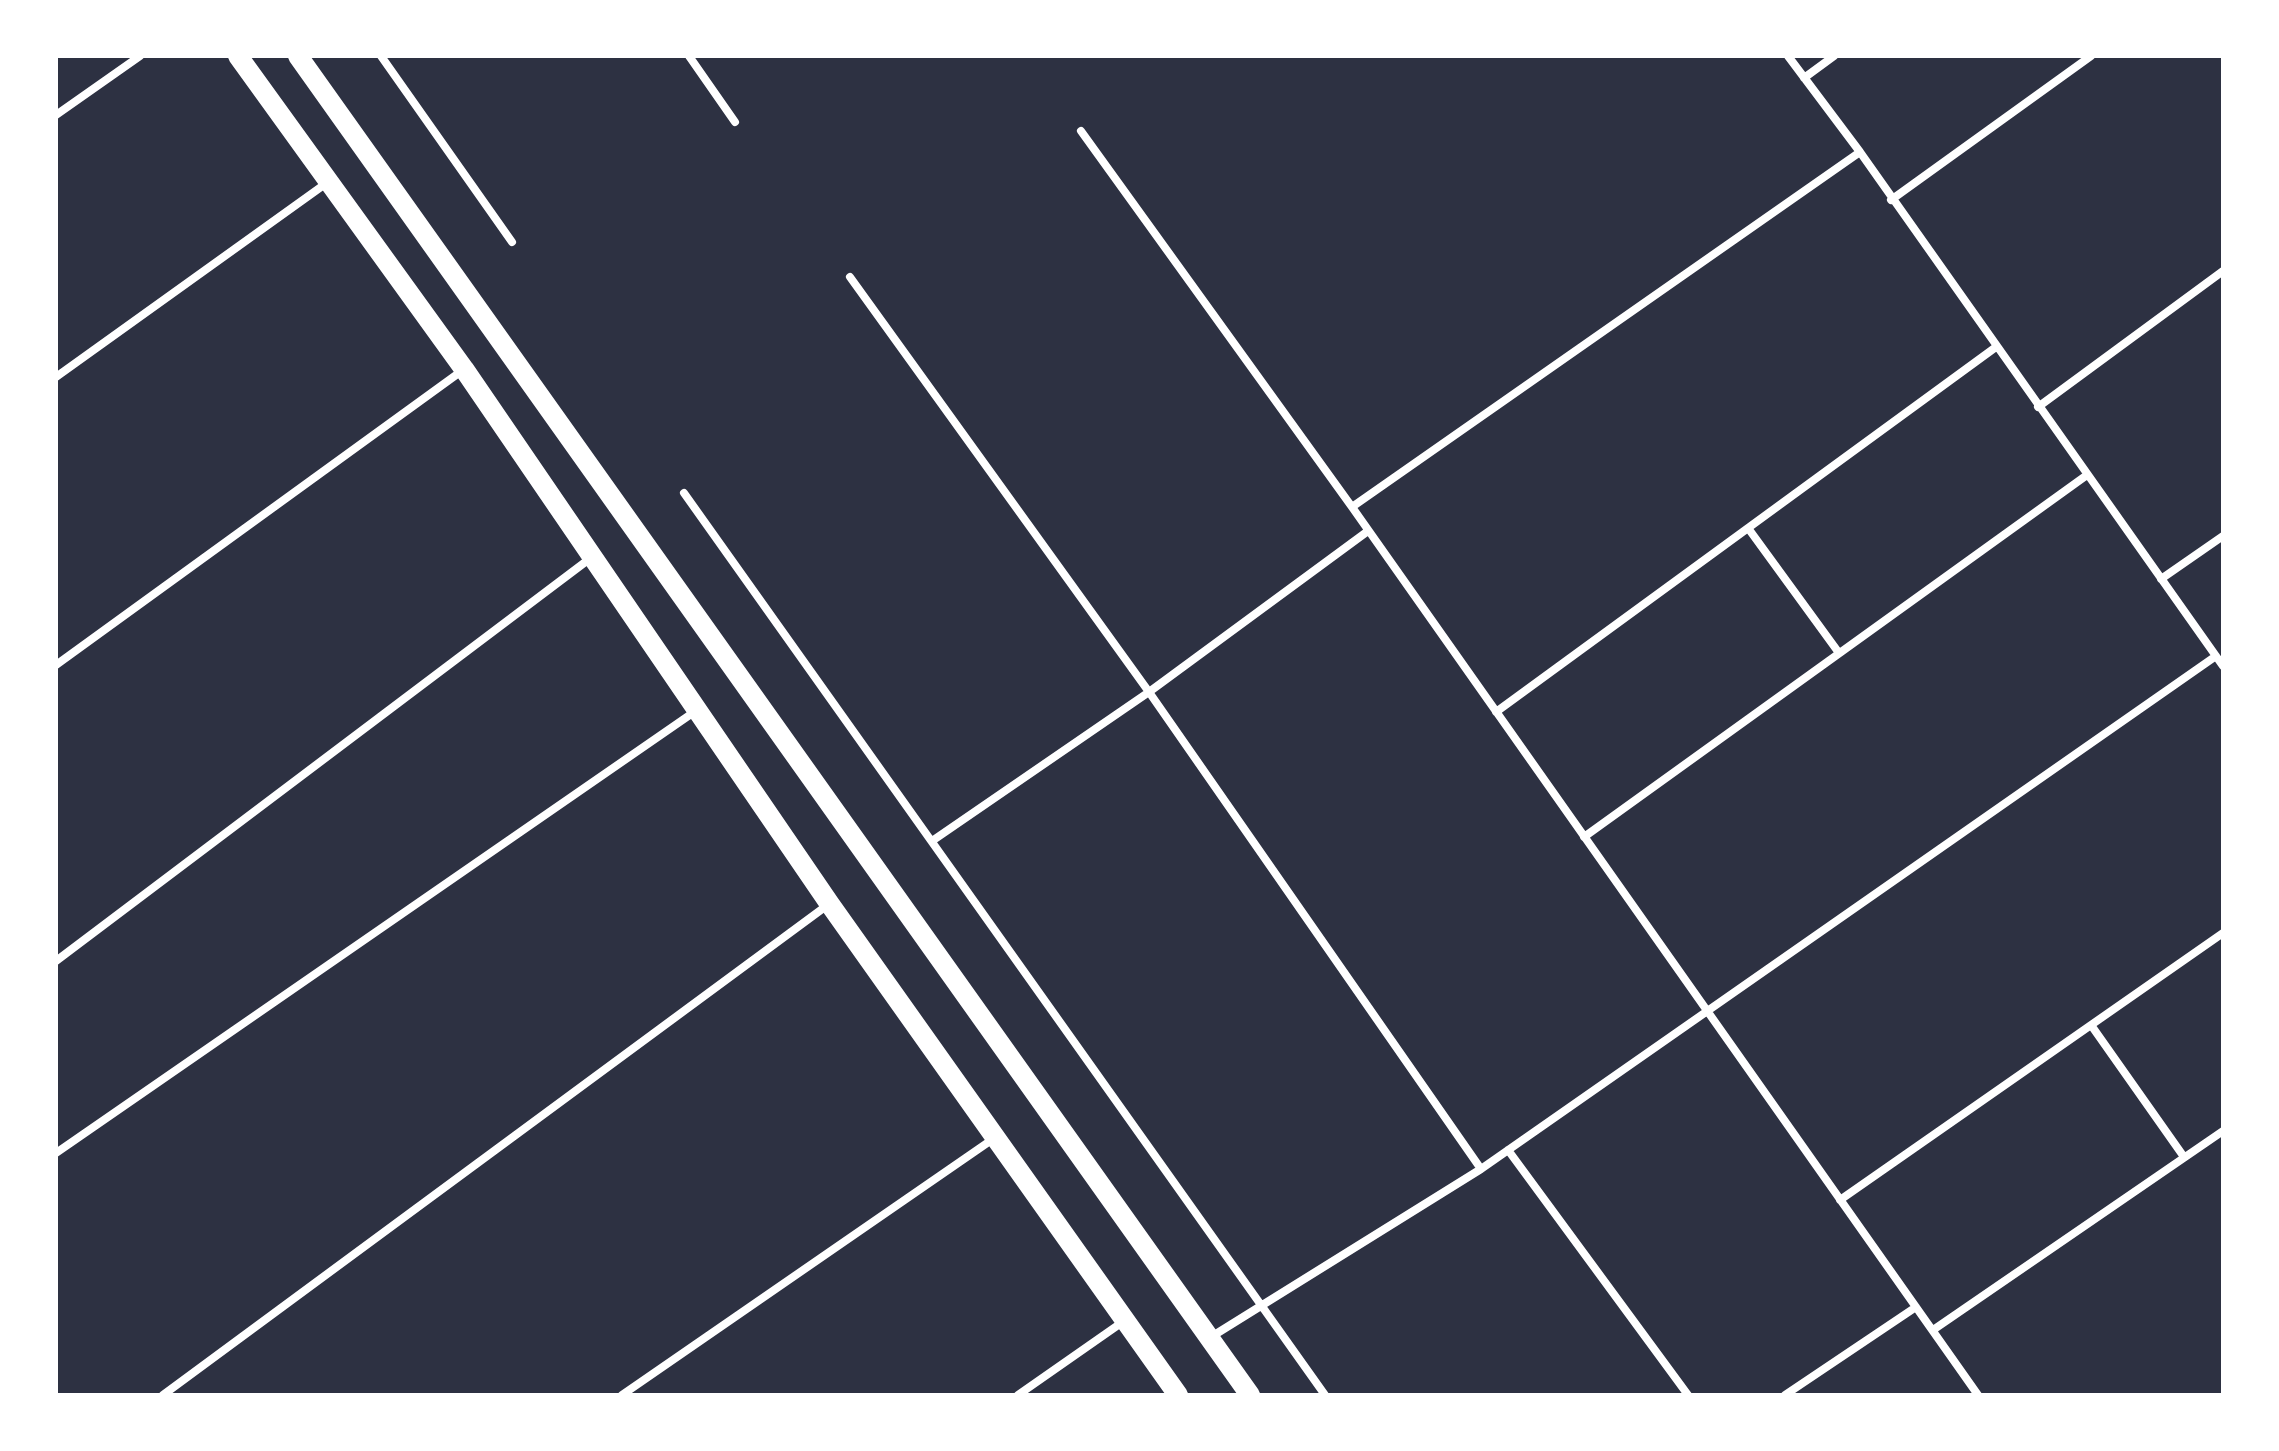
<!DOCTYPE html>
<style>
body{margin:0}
#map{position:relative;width:2279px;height:1451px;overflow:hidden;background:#2d3142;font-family:"Playfair Display",serif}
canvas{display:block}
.frame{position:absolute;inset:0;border:58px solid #fff;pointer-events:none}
</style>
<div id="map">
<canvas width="2279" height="1451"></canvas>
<div class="frame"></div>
</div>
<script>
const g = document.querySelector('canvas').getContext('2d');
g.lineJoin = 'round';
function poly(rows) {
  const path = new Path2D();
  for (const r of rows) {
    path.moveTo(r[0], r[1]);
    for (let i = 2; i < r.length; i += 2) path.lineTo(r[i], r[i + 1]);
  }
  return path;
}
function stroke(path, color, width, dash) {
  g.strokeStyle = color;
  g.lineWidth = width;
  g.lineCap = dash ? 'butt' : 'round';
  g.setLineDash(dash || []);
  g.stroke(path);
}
stroke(poly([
 [381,56,512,242],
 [689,56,735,122],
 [1788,56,1860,152,2223,666],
 [1804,78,1834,56],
 [56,115,140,56],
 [1081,131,1352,507,1978,1395],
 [1891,200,2091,56],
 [850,277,1149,692,1481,1169],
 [56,377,328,182],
 [2038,407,2223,271],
 [684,493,1325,1395],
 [1352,507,1860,152],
 [1748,528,1839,653],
 [2161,579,2223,536],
 [56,665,463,370],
 [1496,712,1996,347],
 [1584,837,2087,475],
 [932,841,1149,692,1368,531],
 [56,961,592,557],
 [2091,1025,2184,1157],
 [1508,1150,1688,1395],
 [56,1153,697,710],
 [1840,1200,2223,933],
 [1933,1330,2223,1131],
 [1211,1337,1481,1169,2216,656],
 [163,1395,829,904],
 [622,1395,993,1139],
 [1018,1395,1124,1321],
 [1785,1395,1916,1307]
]), '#fff', 8);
stroke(poly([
 [238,56,464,369,829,903,1178,1395],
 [298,56,1250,1395]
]), '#fff', 20);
</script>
